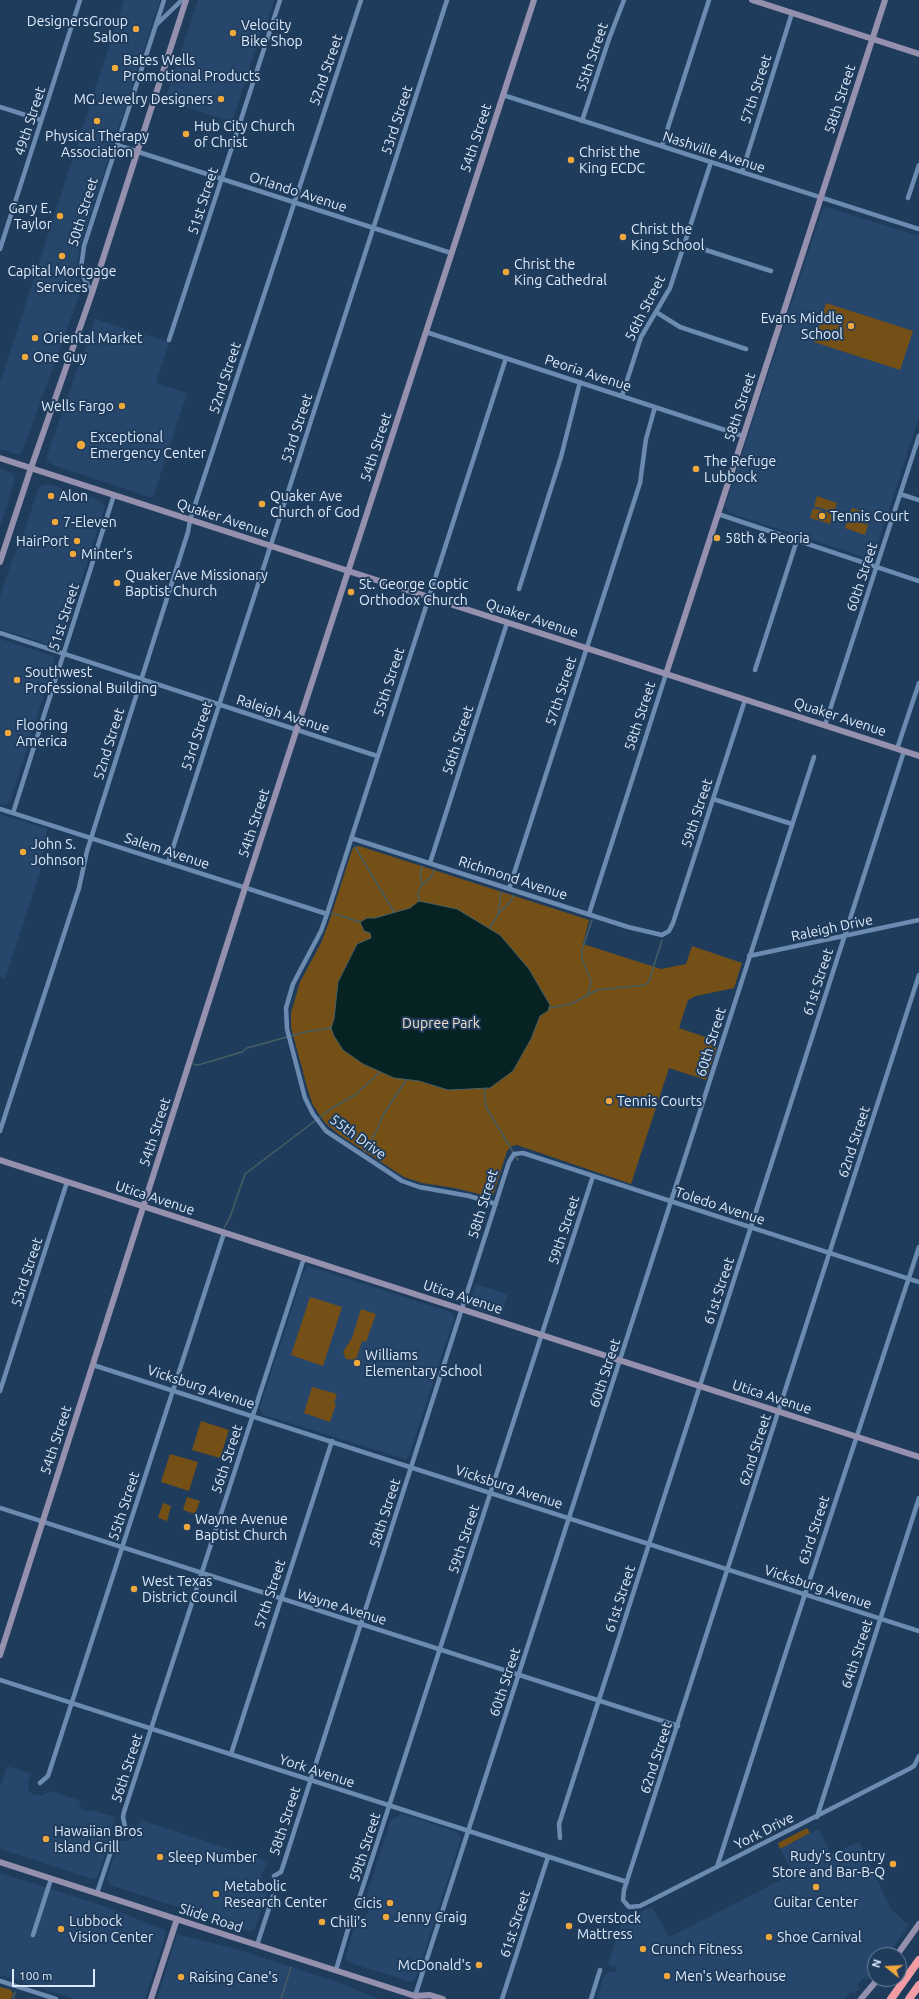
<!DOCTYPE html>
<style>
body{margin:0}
#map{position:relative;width:919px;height:1999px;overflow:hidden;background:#203c5c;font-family:Ubuntu,sans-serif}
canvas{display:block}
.north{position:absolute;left:867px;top:1947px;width:40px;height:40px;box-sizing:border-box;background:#203c5c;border:1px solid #6c829c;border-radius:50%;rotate:288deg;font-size:11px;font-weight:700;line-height:16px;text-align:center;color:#ddeafb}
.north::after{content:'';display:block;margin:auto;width:14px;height:18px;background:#eea83c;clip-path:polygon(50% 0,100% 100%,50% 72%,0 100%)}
.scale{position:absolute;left:12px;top:1969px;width:83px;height:18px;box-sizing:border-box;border:2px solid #ddeafb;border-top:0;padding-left:5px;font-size:12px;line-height:14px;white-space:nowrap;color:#ddeafb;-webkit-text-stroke:3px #203c5c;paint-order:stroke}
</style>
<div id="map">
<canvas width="919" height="1999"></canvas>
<div class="north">N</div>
<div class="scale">100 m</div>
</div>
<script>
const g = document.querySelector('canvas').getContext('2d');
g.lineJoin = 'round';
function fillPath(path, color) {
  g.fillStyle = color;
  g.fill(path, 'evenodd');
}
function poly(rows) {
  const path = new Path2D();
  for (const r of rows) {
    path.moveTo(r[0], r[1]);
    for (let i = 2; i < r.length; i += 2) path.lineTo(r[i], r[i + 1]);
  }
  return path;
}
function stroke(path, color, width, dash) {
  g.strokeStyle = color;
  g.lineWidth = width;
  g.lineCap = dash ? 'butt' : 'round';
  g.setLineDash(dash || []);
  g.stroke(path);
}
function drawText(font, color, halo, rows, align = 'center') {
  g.font = font + ' Ubuntu,sans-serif';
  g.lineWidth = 4;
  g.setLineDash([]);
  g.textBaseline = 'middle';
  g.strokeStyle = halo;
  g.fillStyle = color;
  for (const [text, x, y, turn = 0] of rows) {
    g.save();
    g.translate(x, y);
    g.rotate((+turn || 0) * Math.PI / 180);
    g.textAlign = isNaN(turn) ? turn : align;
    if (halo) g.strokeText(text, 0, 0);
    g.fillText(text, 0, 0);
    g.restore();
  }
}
fillPath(poly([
 [124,0,160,0,79,250,77,262,80,281,79,296,23,450,20,454,16,454,0,449,0,383],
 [198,0,274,0,267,24,264,23,232,122,165,100],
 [826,207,919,236,919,417,875,553,872,556,867,558,730,513,725,506,822,210],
 [95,319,169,342,156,383,187,393,153,498,53,465,47,461,47,455],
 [0,469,12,473,15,479,0,527],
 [49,484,101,501,105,507,61,643,57,647,0,629,0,597,11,563,24,532,38,489,42,485],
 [0,639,53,656,55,660,10,802,4,805,0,804],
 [0,814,47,829,40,872,5,979,0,977],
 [308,1266,450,1312,453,1314,454,1318,409,1456,405,1459,264,1415,261,1412,260,1407,304,1271],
 [476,1284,508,1294,501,1317,472,1307,470,1300],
 [7,1766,32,1774,28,1780,28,1785,29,1791,34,1795,43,1796,50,1791,81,1801,79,1806,81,1809,88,1811,91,1810,115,1817,112,1827,113,1833,97,1878,92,1879,0,1849,0,1788],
 [400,1813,457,1832,461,1838,416,1978,412,1982,350,1963,345,1958,356,1921,364,1918,368,1913,368,1907,365,1900,391,1820,399,1816],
 [141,1820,269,1862,261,1875,263,1883,269,1888,255,1929,250,1931,110,1885,107,1878,119,1841,127,1841,134,1837],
 [819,1829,831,1854,859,1842,891,1909,909,1925,888,1955,875,1955,875,1971,868,1979,863,1978,858,1984,859,1989,855,1993,851,1992,845,1999,597,1999,604,1975,609,1972,615,1972,617,1966,608,1965,625,1912,635,1914,652,1907,669,1937,793,1874,780,1849],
 [0,1873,107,1907,165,1930,165,1937,145,1999,74,1999,0,1975],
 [177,1934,236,1949,343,1984,380,1999,157,1999]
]), '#26466c');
fillPath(poly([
 [826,303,913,331,900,370,814,342],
 [817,496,837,503,834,512,814,506],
 [813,508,833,514,830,524,810,518],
 [852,508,871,514,868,524,849,517],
 [848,519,868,525,865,535,845,528],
 [359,846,589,920,583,944,661,969,686,964,692,946,742,963,734,988,696,996,688,1000,679,1028,717,1041,716,1050,706,1080,669,1068,631,1184,517,1145,512,1146,507,1151,494,1193,491,1196,487,1196,455,1188,422,1183,404,1177,341,1136,325,1123,313,1105,307,1087,291,1027,291,1013,300,982,321,943,329,922,352,850,354,847],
 [310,1297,342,1307,323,1366,291,1355],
 [361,1309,376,1314,366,1342,362,1341,356,1360,346,1359,343,1352,352,1338],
 [312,1387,337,1394,334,1403,336,1404,330,1422,304,1413],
 [201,1421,229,1430,220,1458,192,1450],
 [170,1454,198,1462,189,1491,161,1482],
 [187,1497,200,1501,195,1514,183,1510],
 [163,1503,171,1506,167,1521,158,1518],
 [807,1828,810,1833,780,1849,778,1843],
 [0,1987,11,1990,13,1994,11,1999,0,1999]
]), '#755016');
const water = poly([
 [419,901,457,909,500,935,529,969,550,1005,548,1011,540,1016,531,1039,513,1071,490,1088,448,1090,419,1081,394,1078,363,1064,343,1050,334,1036,331,1028,334,1019,338,982,357,944,371,938,370,933,364,931,360,922,367,918,375,918,410,908,419,901]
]);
fillPath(water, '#072222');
stroke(water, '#475e63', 1);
stroke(poly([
 [355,847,394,912],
 [422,885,431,877,434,870],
 [419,901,418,892,422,884,420,874,422,866],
 [332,913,360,922],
 [498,914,511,901,513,896],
 [490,927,498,915,501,892],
 [588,994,591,981,582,959,582,950,592,920],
 [549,1008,571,1004,597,990,645,985,649,981,662,940],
 [193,1064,198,1065,242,1052,247,1048,305,1032,331,1028],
 [485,1088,485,1100,487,1109,518,1160],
 [364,1152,376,1132,383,1115,406,1080],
 [224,1228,230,1217,245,1174,332,1108,355,1095,380,1072],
 [13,1999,15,1992],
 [281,1999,291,1967]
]), '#475e63', 1.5);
stroke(poly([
 [156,25,182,0],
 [503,95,919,229],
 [0,107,41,120],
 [582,121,609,39,624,0],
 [117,145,451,253],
 [662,146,709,0],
 [742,172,792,13],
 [908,198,919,165],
 [684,243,771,271],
 [0,249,80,0],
 [92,293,83,276,81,268,84,246,164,0],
 [656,312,680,327,746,349],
 [426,332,743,436],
 [169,340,280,0],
 [622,396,641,337,670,288,711,162],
 [900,494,919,500],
 [718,514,919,581],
 [519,589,561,457,580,382],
 [0,633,377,756],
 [755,670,797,540],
 [825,725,919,436],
 [897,749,919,683],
 [713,799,792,824],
 [0,809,327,914],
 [13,813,114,495],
 [351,838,628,927,662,935,669,931,673,923,745,700],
 [168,863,447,0],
 [430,863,507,623],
 [509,889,640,483,646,439,655,407],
 [589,914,666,674],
 [749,956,919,920],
 [919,975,624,1890,623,1900,629,1907,640,1906,909,1769,914,1766,919,1756],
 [0,1131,79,888,87,851,188,532,190,520,361,0],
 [496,1204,469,1196,419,1187,402,1181,326,1131,313,1114,305,1098,287,1029,286,1008,293,984,321,931,327,914,506,358],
 [93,1365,919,1631],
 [0,1391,67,1182],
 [0,1508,678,1726],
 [0,1680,627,1882],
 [231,1754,332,1441],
 [40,1783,48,1776,224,1233],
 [817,1817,919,1498],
 [125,1827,123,1817,124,1812,304,1258],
 [560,1838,559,1824,904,751],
 [717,1867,785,1655,919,1247],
 [274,1876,281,1872,284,1863,509,1162,514,1154,523,1153,919,1282],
 [97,1893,113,1845],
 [356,1908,593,1176],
 [33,1935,51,1879],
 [257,1945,273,1896],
 [336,1970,349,1926],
 [0,1981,56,1999],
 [415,1996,814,757],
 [502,1999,548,1857],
 [591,1999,600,1970]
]), '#6c8bb0', 4.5);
stroke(poly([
 [752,0,919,54],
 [0,458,919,756],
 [0,562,31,468,92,293,186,0],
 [666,674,885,0],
 [0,1160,919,1457],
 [0,1655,245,888,534,0],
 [0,1862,415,1996,430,1995,443,1999],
 [897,1955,919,1924],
 [151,1999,177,1919],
 [861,1999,878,1979]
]), '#9490ad', 6);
stroke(poly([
 [891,1999,919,1960],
 [909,1999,919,1985]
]), '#f29da5', 8);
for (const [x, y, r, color] of [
 [136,29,4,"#eea83c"],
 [233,33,4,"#eea83c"],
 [115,68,4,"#eea83c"],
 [221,99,4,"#eea83c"],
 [97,121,4,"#eea83c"],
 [186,134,4,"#eea83c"],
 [571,160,4,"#eea83c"],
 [60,216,4,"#eea83c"],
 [623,237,4,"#eea83c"],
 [62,256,4,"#eea83c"],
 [506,272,4,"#eea83c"],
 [851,326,4,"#eea83c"],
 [35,338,4,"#eea83c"],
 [25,357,4,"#eea83c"],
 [122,406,4,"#eea83c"],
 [81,445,5,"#eea83c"],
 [696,469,4,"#eea83c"],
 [51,496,4,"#eea83c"],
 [262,504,4,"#eea83c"],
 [822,516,4,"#eea83c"],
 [55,522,4,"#eea83c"],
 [717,538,4,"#eea83c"],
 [77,541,4,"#eea83c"],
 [73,554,4,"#eea83c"],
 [117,583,4,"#eea83c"],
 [351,592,4,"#eea83c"],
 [17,680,4,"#eea83c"],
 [8,733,4,"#eea83c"],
 [23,852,4,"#eea83c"],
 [609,1101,4,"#eea83c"],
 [357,1363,4,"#eea83c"],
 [187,1527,4,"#eea83c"],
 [134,1589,4,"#eea83c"],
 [46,1839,4,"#eea83c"],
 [160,1857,4,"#eea83c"],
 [893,1864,4,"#eea83c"],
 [816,1887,4,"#eea83c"],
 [216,1894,4,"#eea83c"],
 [390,1903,4,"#eea83c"],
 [386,1917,4,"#eea83c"],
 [322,1922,4,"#eea83c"],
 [569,1926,4,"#eea83c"],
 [61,1929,4,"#eea83c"],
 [769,1937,4,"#eea83c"],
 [643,1949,4,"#eea83c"],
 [479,1965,4,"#eea83c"],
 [667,1976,4,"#eea83c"],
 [181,1977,4,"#eea83c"]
]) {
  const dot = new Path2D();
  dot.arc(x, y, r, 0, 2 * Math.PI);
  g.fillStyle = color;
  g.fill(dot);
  stroke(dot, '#203c5c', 1.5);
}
drawText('14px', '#ddeafb', '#203c5c', [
 ["DesignersGroup",128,21,"right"],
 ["Salon",128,37,"right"],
 ["Velocity",241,25],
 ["Bike Shop",241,41],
 ["Bates Wells",123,60],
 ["Promotional Products",123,76],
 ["MG Jewelry Designers",213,99,"right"],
 ["Hub City Church",194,126],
 ["of Christ",194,142],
 ["Physical Therapy",97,136,"center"],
 ["Association",97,152,"center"],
 ["Christ the",579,152],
 ["King ECDC",579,168],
 ["Gary E.",52,208,"right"],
 ["Taylor",52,224,"right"],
 ["Christ the",631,229],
 ["King School",631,245],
 ["Christ the",514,264],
 ["King Cathedral",514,280],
 ["Capital Mortgage",62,271,"center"],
 ["Services",62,287,"center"],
 ["Evans Middle",843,318,"right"],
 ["School",843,334,"right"],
 ["Oriental Market",43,338],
 ["One Guy",33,357],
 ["Wells Fargo",114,406,"right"],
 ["Exceptional",90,437],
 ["Emergency Center",90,453],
 ["The Refuge",704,461],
 ["Lubbock",704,477],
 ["Alon",59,496],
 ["Quaker Ave",270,496],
 ["Church of God",270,512],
 ["Tennis Court",830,516],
 ["7-Eleven",63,522],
 ["58th & Peoria",725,538],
 ["HairPort",69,541,"right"],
 ["Minter's",81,554],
 ["Quaker Ave Missionary",125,575],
 ["Baptist Church",125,591],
 ["St. George Coptic",359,584],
 ["Orthodox Church",359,600],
 ["Southwest",25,672],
 ["Professional Building",25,688],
 ["Flooring",16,725],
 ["America",16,741],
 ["John S.",31,844],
 ["Johnson",31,860],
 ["Tennis Courts",617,1101],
 ["Williams",365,1355],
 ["Elementary School",365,1371],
 ["Wayne Avenue",195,1519],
 ["Baptist Church",195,1535],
 ["West Texas",142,1581],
 ["District Council",142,1597],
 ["Hawaiian Bros",54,1831],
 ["Island Grill",54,1847],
 ["Rudy's Country",885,1856,"right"],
 ["Store and Bar-B-Q",885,1872,"right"],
 ["Sleep Number",168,1857],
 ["Metabolic",224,1886],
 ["Research Center",224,1902],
 ["Guitar Center",816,1902,"center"],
 ["Cicis",382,1903,"right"],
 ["Jenny Craig",394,1917],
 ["Overstock",577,1918],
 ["Mattress",577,1934],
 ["Lubbock",69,1921],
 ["Vision Center",69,1937],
 ["Chili's",330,1922],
 ["Shoe Carnival",777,1937],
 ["Crunch Fitness",651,1949],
 ["McDonald's",471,1965,"right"],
 ["Men's Wearhouse",675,1976],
 ["Raising Cane's",189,1977]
], 'left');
drawText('14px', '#ddeafb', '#203c5c', [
 ["55th Street",592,57,-71],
 ["52nd Street",326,70,-71],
 ["57th Street",756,89,-72],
 ["58th Street",840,99,-72],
 ["53rd Street",397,120,-72],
 ["49th Street",30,121,-72],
 ["54th Street",476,138,-72],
 ["Nashville Avenue",714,152,18],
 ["Orlando Avenue",298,192,18],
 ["51st Street",203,201,-72],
 ["50th Street",83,212,-73],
 ["56th Street",645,308,-63],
 ["Peoria Avenue",588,373,18],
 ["52nd Street",225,378,-72],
 ["58th Street",740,407,-72],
 ["53rd Street",297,428,-72],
 ["54th Street",376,447,-72],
 ["Quaker Avenue",223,518,18],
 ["60th Street",862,577,-72],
 ["51st Street",64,617,-72],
 ["Quaker Avenue",532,618,18],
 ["55th Street",389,682,-72],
 ["57th Street",561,691,-72],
 ["Raleigh Avenue",283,714,18],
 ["58th Street",640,716,-72],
 ["Quaker Avenue",840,717,18],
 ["53rd Street",197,736,-72],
 ["56th Street",458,740,-72],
 ["52nd Street",109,744,-73],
 ["59th Street",697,813,-72],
 ["54th Street",254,823,-72],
 ["Salem Avenue",167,851,18],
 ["Richmond Avenue",513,878,18],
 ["Raleigh Drive",832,928,-12],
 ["61st Street",818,982,-72],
 ["60th Street",711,1042,-73],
 ["54th Street",155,1132,-72],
 ["55th Drive",358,1137,36],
 ["62nd Street",854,1142,-72],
 ["Utica Avenue",155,1198,18],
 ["58th Street",483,1204,-73],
 ["Toledo Avenue",720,1206,18],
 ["59th Street",564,1230,-72],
 ["53rd Street",27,1272,-72],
 ["61st Street",719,1291,-72],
 ["Utica Avenue",463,1297,18],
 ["60th Street",605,1373,-72],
 ["Vicksburg Avenue",201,1387,18],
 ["Utica Avenue",772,1397,18],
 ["54th Street",56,1440,-72],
 ["62nd Street",755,1450,-72],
 ["56th Street",227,1459,-72],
 ["Vicksburg Avenue",509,1487,18],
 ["55th Street",124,1506,-72],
 ["58th Street",385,1513,-72],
 ["63rd Street",814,1530,-72],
 ["59th Street",464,1539,-72],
 ["Vicksburg Avenue",818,1587,18],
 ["57th Street",270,1594,-72],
 ["61st Street",620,1599,-72],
 ["Wayne Avenue",342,1607,17],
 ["64th Street",857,1654,-72],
 ["60th Street",505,1682,-72],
 ["62nd Street",656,1758,-72],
 ["56th Street",127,1768,-72],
 ["York Avenue",317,1771,18],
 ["58th Street",285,1821,-72],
 ["York Drive",764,1831,-27],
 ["59th Street",365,1847,-72],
 ["Slide Road",211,1918,18],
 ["61st Street",515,1924,-72]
]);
drawText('14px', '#f2dfc6', '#203c5c', [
 ["Dupree Park",441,1023]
]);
</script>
